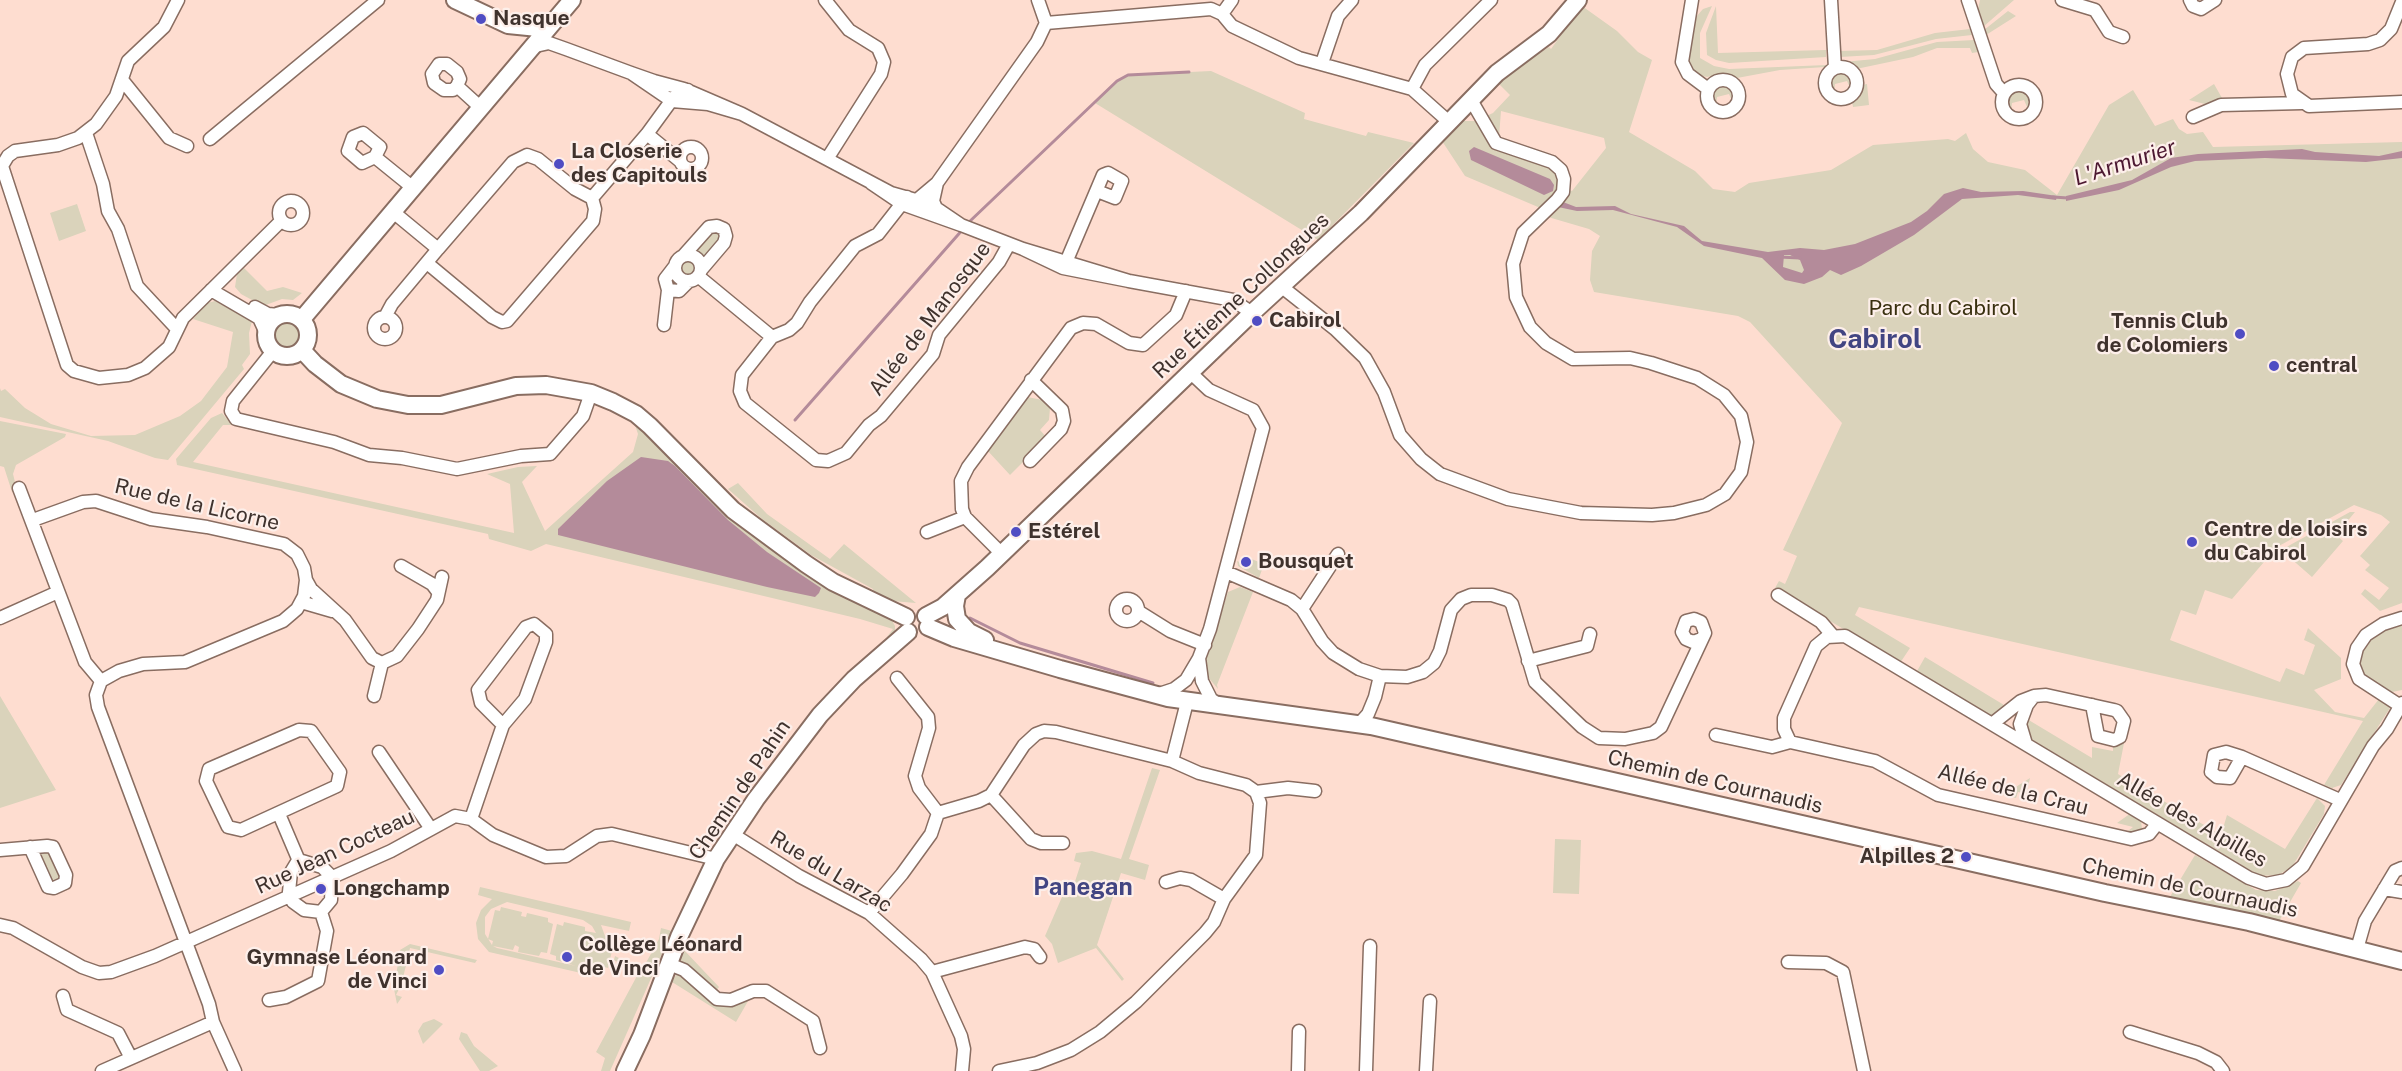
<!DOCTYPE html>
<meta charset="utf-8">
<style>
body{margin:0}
canvas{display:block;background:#feddd0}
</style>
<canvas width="2402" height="1071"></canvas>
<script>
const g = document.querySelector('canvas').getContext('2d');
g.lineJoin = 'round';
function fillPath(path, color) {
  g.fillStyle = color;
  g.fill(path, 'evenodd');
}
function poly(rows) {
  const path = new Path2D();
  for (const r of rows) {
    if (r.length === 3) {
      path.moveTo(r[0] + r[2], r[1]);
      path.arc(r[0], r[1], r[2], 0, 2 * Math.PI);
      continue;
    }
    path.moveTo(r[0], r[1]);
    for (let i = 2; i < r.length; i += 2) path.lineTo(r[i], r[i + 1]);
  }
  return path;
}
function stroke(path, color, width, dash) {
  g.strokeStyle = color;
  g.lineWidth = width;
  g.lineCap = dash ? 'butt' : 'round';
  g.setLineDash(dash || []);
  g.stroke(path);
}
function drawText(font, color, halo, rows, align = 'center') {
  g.font = font + ' "Public Sans",sans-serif';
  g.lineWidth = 4.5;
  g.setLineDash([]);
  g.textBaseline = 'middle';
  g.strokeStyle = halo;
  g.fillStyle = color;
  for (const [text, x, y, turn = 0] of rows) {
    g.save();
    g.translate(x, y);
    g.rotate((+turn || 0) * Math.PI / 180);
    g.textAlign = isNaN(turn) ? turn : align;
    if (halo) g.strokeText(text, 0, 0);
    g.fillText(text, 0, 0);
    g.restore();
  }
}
fillPath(poly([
 [1980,0,2014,0,1983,27,1978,10],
 [1582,6,1617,31,1638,52,1652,60,1629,132,1695,171,1713,189,1735,192,1749,183,1831,170,1873,145,1948,139,1955,141,1966,133,1973,149,1988,162,2025,170,2057,195,2109,105,2133,90,2155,126,2173,119,2179,129,2187,134,2203,132,2213,147,2402,142,2402,603,2380,611,2361,594,2365,589,2379,600,2389,588,2365,570,2370,565,2360,556,2390,522,2381,515,2354,505,2277,547,2232,599,2205,590,2196,615,2181,610,2170,640,2280,682,2286,668,2304,675,2315,645,2304,640,2308,628,2341,658,2341,679,2314,690,2335,712,2364,718,2379,699,2390,708,2341,785,2332,788,2324,785,2363,721,1859,607,1855,615,1910,648,1900,663,1775,588,1779,581,1785,584,1789,575,1797,556,1783,550,1842,423,1750,322,1738,316,1594,292,1590,280,1592,251,1600,236,1589,229,1548,217,1538,207,1465,176,1442,141,1461,121,1475,121,1493,113,1510,95,1498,83,1511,71,1549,47,1551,49],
 [1501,111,1604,138,1606,148,1572,191,1569,190,1569,174,1559,159,1545,152,1499,137],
 [1712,6,1700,33,1700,58,1714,66,1729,69,1827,65,1825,67,1780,70,1737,78,1725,73,1707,77,1700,75,1693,69,1688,57,1696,17,1703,9],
 [1716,6,1718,53,1826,50,1826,57,1729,63,1716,60,1707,55,1706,33],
 [2008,11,2016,16,1986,35,1984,30],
 [1970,29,1972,35,1936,39,1874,55,1840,57,1838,51,1877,50,1935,33],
 [1974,40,1978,52,1972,53,1970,48,1937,48,1913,57,1856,69,1843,62,1875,59,1937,42],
 [1211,71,1305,113,1304,119,1366,136,1368,132,1414,143,1318,240,1095,103,1117,81,1128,75],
 [1839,71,1852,77,1851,90,1847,81,1835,84,1834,93,1831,89,1829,80],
 [1721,84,1734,90,1733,103,1729,94,1717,97,1716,106,1713,103,1711,93],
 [1867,84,1869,105,1853,107,1852,101,1859,94,1862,85],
 [2214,84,2222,98,2205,104,2189,100],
 [2016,90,2029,95,2028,109,2024,100,2012,103,2011,112,2008,108,2008,95],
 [77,204,86,231,59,241,50,213],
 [710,231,719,232,722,239,704,262,694,252],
 [688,268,10],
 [243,267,267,291,283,287,302,293,293,300,282,299,263,306,241,294,235,287,237,274],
 [215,301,252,321,249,333,250,354,242,365,244,369,168,460,155,458,108,441,0,417,0,388,1,391,5,389,25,408,51,424,91,436,135,435,180,416,201,401,227,367,233,332,193,319,207,303],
 [286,336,16],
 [1027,397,1043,400,1050,408,1049,420,1040,430,1047,438,1010,475,987,450],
 [222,413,232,425,223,425,193,462,514,533,510,484,487,474,518,467,537,466,522,482,545,531,633,452,638,434,634,422,648,433,745,529,826,586,890,617,895,626,895,634,892,638,887,637,893,629,860,619,546,544,531,551,489,539,488,534,177,465,176,459,211,418],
 [0,421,66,434,65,437,16,465,13,474,17,490,12,492,4,467,0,466],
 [738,483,767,514,830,559,844,544,916,603,892,601,874,594,873,589,811,555,762,519,728,489],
 [2350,512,2355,512,2336,535,2343,541,2312,577,2281,550],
 [1249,558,1264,564,1259,578,1238,566,1237,561,1246,565],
 [1240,587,1253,592,1217,685,1218,689,1208,677,1206,659,1228,592],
 [2402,622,2402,690,2392,692,2367,681,2360,670,2359,657,2375,635],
 [1925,657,2004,705,1995,715,1988,715,1916,673],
 [0,696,56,790,0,808],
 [2027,719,2092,758,2092,747,2113,751,2113,743,2125,738,2118,774,2221,835,2227,815,2285,849,2317,798,2325,806,2324,814,2292,867,2278,875,2260,876,2031,739,2027,730],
 [1152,768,1160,770,1129,859,1149,865,1145,880,1121,873,1097,945,1124,979,1122,981,1096,948,1058,963,1052,944,1045,936,1062,897,1070,897,1081,863,1074,861,1076,853,1092,851,1121,859],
 [2030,778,2025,801,2022,800,2023,793,2018,792,2016,798,2003,795],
 [2131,813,2141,821,2142,829,2139,833,2124,834,2133,827,2117,823],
 [1555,839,1581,840,1579,894,1553,893],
 [49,850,62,875,58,882,49,882,40,854],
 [2195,855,2256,890,2275,891,2298,881,2301,883,2278,923,2168,900],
 [480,887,631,922,629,931,601,925,605,936,615,938,608,968,597,965,581,973,489,952,478,939,476,923,481,910,492,899,478,895],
 [507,902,583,920,592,926,596,933,585,931,585,927,564,922,563,926,557,924,550,954,556,956,556,960,576,966,497,948,493,946,513,950,515,945,519,947,518,952,539,956,541,952,547,953,553,924,548,922,548,918,527,913,526,917,521,916,522,912,501,907,500,911,495,910,488,939,493,941,492,945,485,934,485,917,491,909],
 [661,928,672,931,610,1071,601,1071,605,1058,596,1052,638,974,614,960,615,956,642,970,659,939],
 [410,944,473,959,477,960,475,963,410,948,403,978,398,978,397,984,401,985,396,995,402,997,397,1004,394,989,400,950],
 [684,950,719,987,716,991,683,963,680,959],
 [676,975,683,976,719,1005,729,1006,751,996,736,1022,672,982],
 [434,1019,443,1024,423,1044,418,1031,423,1023],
 [461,1032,467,1034,474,1046,498,1066,489,1071,480,1071,459,1039]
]), '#dad3bb');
fillPath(poly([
 [1474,147,1550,179,1554,185,1553,191,1544,195,1471,160,1469,151],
 [2302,149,2315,152,2379,156,2402,151,2402,158,2366,162,2265,158,2195,161,2171,167,2119,190,2066,201,2066,196,2132,180,2171,158,2198,154],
 [1963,188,1981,192,2023,191,2057,196,2056,200,2018,195,1962,199,1914,235,1861,266,1841,275,1830,270,1822,277,1804,284,1785,280,1762,258,1704,246,1677,227,1613,210,1577,211,1558,207,1563,202,1576,207,1615,206,1631,214,1684,226,1702,241,1768,252,1800,248,1824,250,1855,244,1911,222,1927,211,1944,194],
 [1784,255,1790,255,1800,260,1804,270,1802,273,1783,267],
 [641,457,668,461,675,466,728,520,767,552,821,588,819,593,815,597,767,587,558,535,558,529,607,481]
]), '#b48b9a');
stroke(poly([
 [2053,197,2068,198],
 [968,223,1117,81,1128,75,1189,72],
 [1779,257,1800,258],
 [795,420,964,228],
 [970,618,1020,643,1153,683]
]), '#b48b9a', 3);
const street = poly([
 [178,0,164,27,128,61,116,96,96,124,78,138,58,145,15,151,8,156,2,166,67,365,74,371,99,378,128,375,145,368,169,347,183,318,281,221],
 [825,0,849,30,878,48,884,62,881,74,827,159],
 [1038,0,1046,23],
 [1692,0,1682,62,1688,74,1708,89],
 [1831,0,1835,68],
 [1968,0,1996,84,2004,93],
 [2062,0,2095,10,2109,32,2123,37],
 [2190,0,2193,6,2201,9,2215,0],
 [2402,2,2391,29,2380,40,2368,44,2304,48,2292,57,2287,74,2292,94,2309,106,2402,102],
 [1222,14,1232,0],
 [1046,23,1211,9,1222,14,1232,26,1299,58,1412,89,1449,122],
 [531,47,549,43,566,49,631,73,654,81,684,89,742,114,708,104,672,101,631,73],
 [1322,63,1338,16,1352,0],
 [1841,83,16],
 [1723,96,16],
 [123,81,169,138,187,146],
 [2019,102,17],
 [457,86,460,79,457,72,447,64,439,64,432,74,434,83,444,90,453,90,457,86,480,107],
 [1412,89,1425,65,1491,0],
 [742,114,891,193,930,204,961,225,902,204,871,183],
 [2193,117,2221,105,2302,103],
 [86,133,103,184,108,211,118,229,137,286,177,329],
 [647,134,680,161],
 [210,139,378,0],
 [691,158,11],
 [375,157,362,163,348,151,353,137,363,133,380,147,375,157,412,187],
 [937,183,1037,42,1046,23],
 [907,197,878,234,855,246,810,302,797,323,789,330,772,337,742,375,740,391,745,403,816,460,828,461,846,453,869,425,881,416,933,354,939,335,999,262,1009,244],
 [918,199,937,183,933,201,936,208],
 [291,213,12],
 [392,211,438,249,513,162,527,155,538,159,575,189,592,198,647,134,674,97,688,90],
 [961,225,1023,249,1129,281,1063,268,1023,249],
 [688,268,13],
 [684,255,709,227,717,226,724,229,726,236,724,243,701,270],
 [427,263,492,317,502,322,507,321,593,221,595,209,592,198],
 [675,266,665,279,668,290,679,291,689,281],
 [1064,267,1103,175,1108,173,1122,181,1115,198,1097,191],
 [698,276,772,337],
 [1129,281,1233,300,1252,313],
 [1282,287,1335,329,1365,358,1384,392,1400,435,1421,459,1440,474,1508,499,1581,513,1652,515,1674,513,1706,505,1725,494,1741,472,1747,442,1741,416,1724,395,1697,378,1651,363,1630,358,1573,359,1546,343,1530,327,1516,297,1513,264,1523,233,1557,200,1563,192,1564,179,1561,170,1552,162,1496,143,1471,100],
 [211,290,259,318,266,333],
 [255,307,268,314,279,315],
 [385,317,392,304,438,249],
 [385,328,11],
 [664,325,668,290],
 [273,351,233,401,231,411,236,419,334,442,369,455,402,458,457,469,521,456,550,454,583,416,591,393],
 [1192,374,1209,390,1253,410,1263,428,1210,629,1199,658],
 [1030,461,1061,429,1064,421,1062,410,1031,380],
 [19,488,85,662,101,681],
 [33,520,83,502,96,501,151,519,207,527,284,544,297,554,304,568,306,580,304,596,297,609,283,621,185,662,143,664,119,671,101,681,96,695,98,707,209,1004,213,1022,235,1071],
 [927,532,965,517],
 [1002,554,965,517,962,509,961,481,968,467,1071,328,1083,323,1096,324,1129,343,1143,345,1176,315,1186,291],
 [401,566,432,584,438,592],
 [1226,572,1291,600,1302,609,1322,641,1333,653,1359,669,1380,676],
 [306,580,311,589,345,620,372,658,382,663,397,656,418,629,437,600,442,577],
 [1778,595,1821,622,1833,636],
 [1127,610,11],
 [301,602,332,611],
 [1302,609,1338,554],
 [1138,611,1170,631,1205,645],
 [0,618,58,592],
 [2402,618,2383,624,2366,635,2357,648,2353,664,2359,679,2402,707],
 [1528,661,1587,646,1590,634],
 [897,678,928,717,929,728,915,776,919,788,938,813],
 [1156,695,1174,689,1186,680,1199,658,1202,681,1211,699,1220,706],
 [374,696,382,663],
 [2034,696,2046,695,2114,710,2117,711,2124,721,2120,737,2114,740,2098,736,2092,705],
 [1359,724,1368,714,1375,697,1380,676,1407,677,1423,672,1434,663,1440,651,1451,610,1461,599,1471,595,1492,595,1508,600,1512,604,1535,682,1582,727,1599,738,1625,739,1653,733,1661,727,1705,633,1701,622,1694,619,1686,621,1682,632,1686,639,1693,642,1701,639],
 [1992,724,2021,701,2034,696,2027,705,2020,724,2026,744],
 [299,730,311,731,340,772,337,786,241,830,228,827,206,781,209,769,299,730],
 [1716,735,1772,747,1790,742],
 [379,752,431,829],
 [2242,757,2230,778,2217,777,2211,772,2214,755,2226,752,2242,757,2251,761,2340,800],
 [1172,761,1187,702],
 [1256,792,1288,788,1315,791],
 [991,795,1031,839,1041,843,1063,843],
 [938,813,979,801,991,795,1024,745,1036,734,1044,731,1056,732,1172,761,1199,773,1246,785,1256,792,1260,803,1256,855,1224,899,1214,922,1205,933,1136,1002,1100,1032,1071,1050,1037,1063,999,1071],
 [279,814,299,861],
 [471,819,503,725,525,699,546,642,546,634,534,624,526,627,478,690,481,703,503,725],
 [2157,824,2149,834,2131,839,1938,795,1875,761,1790,742,1784,729,1784,718,1816,646,1827,637,1845,636,2249,878,2266,884,2286,880,2303,866,2373,746,2387,729,2402,703],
 [734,835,799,876,869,913,921,959,932,972,961,1036,964,1049,962,1071],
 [0,850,47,846,53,847,66,875,65,883,54,888,48,887,30,847],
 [302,861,322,867,332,877,331,900,321,912,304,910,293,902,289,892,291,872,297,862,302,861],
 [1166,882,1180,878,1191,880,1224,899],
 [2384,889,2402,892],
 [869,913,902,874,931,834,938,813],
 [0,925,13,928,82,967,99,973,111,972,155,956,391,851,455,816,471,819,493,835,546,857,566,856,597,836,612,834,716,859],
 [2357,949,2365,921,2395,871,2402,868],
 [1788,962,1826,963,1843,972,1864,1071],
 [669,964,684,970,717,999,731,1000,753,991,766,991,813,1021,820,1048],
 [932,972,1025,947,1034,949,1040,957],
 [63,996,67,1010,118,1033,131,1058],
 [269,1000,286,997,318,981,327,931,321,912],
 [2130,1032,2198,1053,2216,1062,2223,1071],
 [102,1071,213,1022],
 [1298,1071,1299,1031],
 [1366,1071,1370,946],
 [1426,1071,1430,1001]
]);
const secondary = poly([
 [455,0,508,25,538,28,549,26],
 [287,335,21],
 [302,319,572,0],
 [302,350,315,364,341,384,377,399,408,405,441,405,516,386,546,385,591,393,613,402,636,414,650,426,733,510,806,564,833,582,906,617],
 [957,595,955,606,957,619,969,632,985,640],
 [926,616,943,607,987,568,1252,313,1361,213,1497,73,1549,34,1578,0],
 [928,627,954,638,1060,669,1168,698,1371,726,2105,893,2249,922,2402,961],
 [625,1071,642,1035,679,937,716,859,756,799,820,715,854,679,908,632]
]);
stroke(street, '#896d61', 15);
stroke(secondary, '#896d61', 20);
stroke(street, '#fff', 12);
stroke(secondary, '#fff', 16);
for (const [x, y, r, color] of [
 [481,19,6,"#504dc3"],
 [559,164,6,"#504dc3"],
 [1257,321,6,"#504dc3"],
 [2240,334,6,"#504dc3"],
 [2274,366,6,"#504dc3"],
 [1016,532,6,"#504dc3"],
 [2192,542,6,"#504dc3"],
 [1246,562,6,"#504dc3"],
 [1966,857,6,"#504dc3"],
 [321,889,6,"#504dc3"],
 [567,957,6,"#504dc3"],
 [439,970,6,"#504dc3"]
]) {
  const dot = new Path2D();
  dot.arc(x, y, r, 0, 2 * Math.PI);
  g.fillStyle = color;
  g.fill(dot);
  stroke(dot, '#fdefea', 2);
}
drawText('bold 21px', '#3f322d', '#fdefea', [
 ["Nasque",493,19],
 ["La Closerie",571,152],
 ["des Capitouls",571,176],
 ["Cabirol",1269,321],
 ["Tennis Club",2228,322,"right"],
 ["de Colomiers",2228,346,"right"],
 ["central",2286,366],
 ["Centre de loisirs",2204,530],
 ["du Cabirol",2204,554],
 ["Estérel",1028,532],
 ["Bousquet",1258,562],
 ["Alpilles 2",1954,857,"right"],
 ["Longchamp",333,889],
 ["Collège Léonard",579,945],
 ["de Vinci",579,969],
 ["Gymnase Léonard",427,958,"right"],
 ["de Vinci",427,982,"right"]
], 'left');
drawText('21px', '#3f322d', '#fdefea', [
 ["Rue Étienne Collongues",1241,296,-43],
 ["Allée de Manosque",930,319,-53],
 ["Rue de la Licorne",197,505,13],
 ["Chemin de Cournaudis",1715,782,13],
 ["Chemin de Pahin",740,790,-56],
 ["Allée de la Crau",2013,790,14],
 ["Allée des Alpilles",2192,820,30],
 ["Rue Jean Cocteau",335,852,-25],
 ["Rue du Larzac",831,872,31],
 ["Chemin de Cournaudis",2190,888,12]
]);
drawText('21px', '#382f0e', '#fdefea', [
 ["Parc du Cabirol",1943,309]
]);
drawText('italic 22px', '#4c1831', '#fdefea', [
 ["L'Armurier",2125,163,-18]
]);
drawText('bold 24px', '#424582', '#fdefea', [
 ["Panegan",1083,888]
]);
drawText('bold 27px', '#424582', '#fdefea', [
 ["Cabirol",1875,340]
]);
</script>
